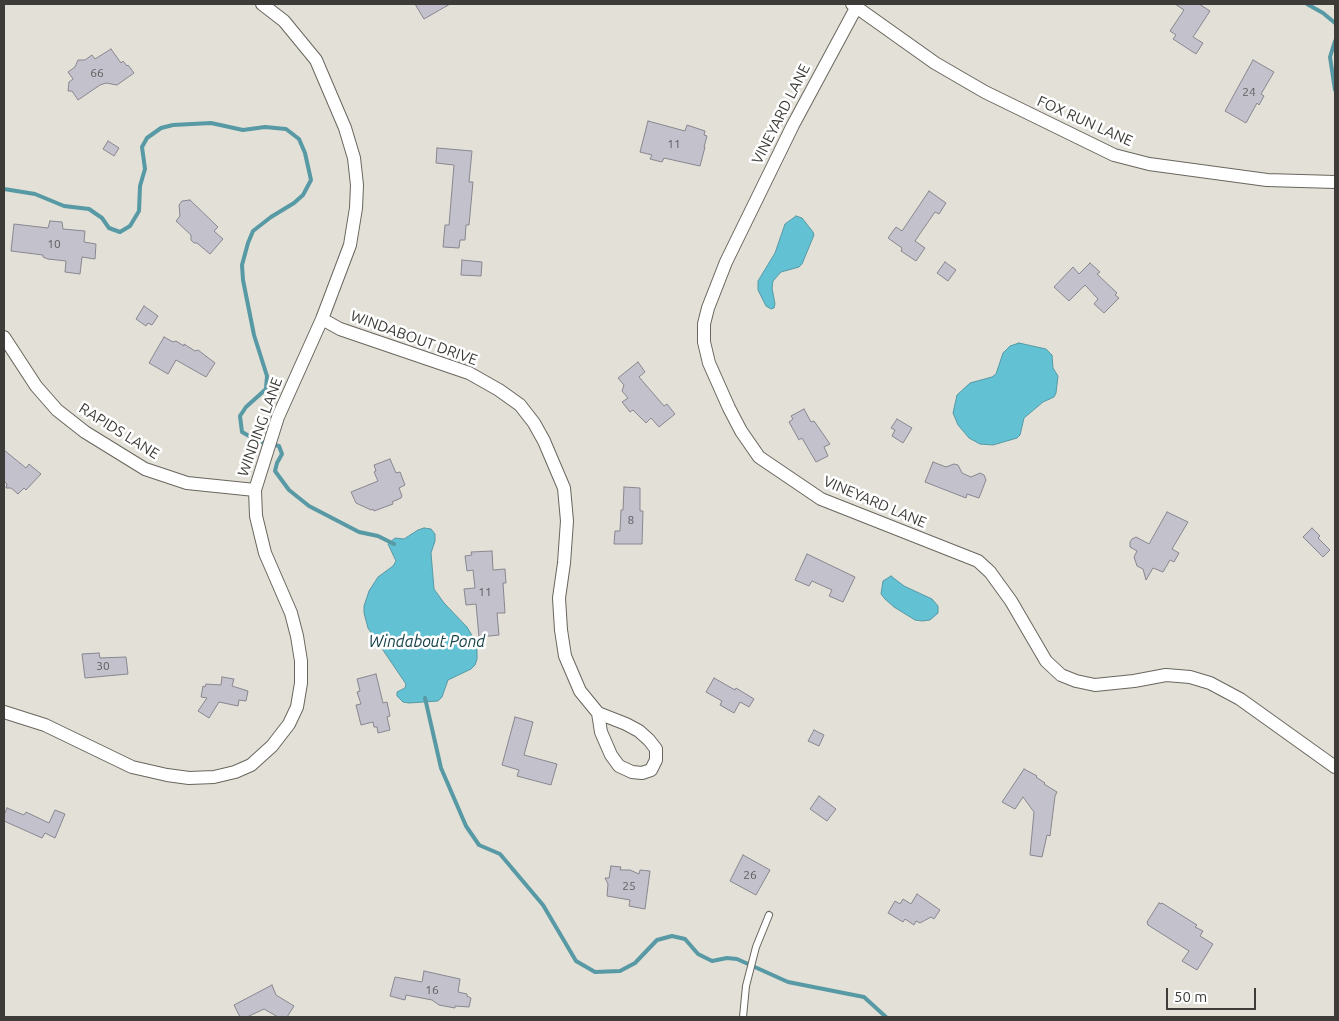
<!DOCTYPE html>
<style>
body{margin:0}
#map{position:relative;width:1339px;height:1021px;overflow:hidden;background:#e3e0d7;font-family:Ubuntu,sans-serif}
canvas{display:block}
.frame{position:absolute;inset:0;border:5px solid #3d3c38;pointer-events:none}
.scale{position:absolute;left:1166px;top:988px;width:90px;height:22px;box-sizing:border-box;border:2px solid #3d3c38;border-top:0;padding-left:6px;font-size:15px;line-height:18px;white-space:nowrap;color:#3d3c38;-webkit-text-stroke:4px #fff;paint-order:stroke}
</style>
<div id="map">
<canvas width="1339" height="1021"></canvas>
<div class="frame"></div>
<div class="scale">50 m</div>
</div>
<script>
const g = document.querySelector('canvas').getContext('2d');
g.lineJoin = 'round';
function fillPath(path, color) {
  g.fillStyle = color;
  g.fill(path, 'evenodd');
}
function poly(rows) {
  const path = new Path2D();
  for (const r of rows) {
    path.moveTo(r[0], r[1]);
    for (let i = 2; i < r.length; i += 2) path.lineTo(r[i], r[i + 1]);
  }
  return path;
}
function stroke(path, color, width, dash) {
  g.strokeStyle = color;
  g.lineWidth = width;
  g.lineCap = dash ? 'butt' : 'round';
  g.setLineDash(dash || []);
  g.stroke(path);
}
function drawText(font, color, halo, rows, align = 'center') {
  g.font = font + ' Ubuntu,sans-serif';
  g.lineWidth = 5;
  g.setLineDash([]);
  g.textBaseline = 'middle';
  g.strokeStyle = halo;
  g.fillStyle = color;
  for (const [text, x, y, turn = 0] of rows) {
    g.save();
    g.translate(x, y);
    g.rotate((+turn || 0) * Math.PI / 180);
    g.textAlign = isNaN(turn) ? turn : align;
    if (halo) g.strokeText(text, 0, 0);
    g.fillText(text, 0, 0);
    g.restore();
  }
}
const water = poly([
 [796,216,802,218,813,232,814,235,802,264,799,267,781,272,773,281,772,288,775,304,774,308,771,309,766,306,758,290,758,281,775,253,785,224,796,216],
 [1019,343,1046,349,1052,355,1053,368,1058,376,1056,393,1054,397,1043,402,1024,418,1020,435,1017,438,993,445,980,444,969,438,958,425,953,413,957,395,970,383,992,377,996,374,1003,353,1010,346,1019,343],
 [424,528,431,529,435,534,435,541,431,553,434,589,444,603,467,627,477,644,477,659,475,665,471,669,448,680,442,697,438,701,409,703,403,702,397,696,397,692,405,688,406,684,368,628,364,613,364,606,369,591,378,577,393,566,396,561,388,544,395,538,404,539,418,530,424,528],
 [891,576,904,586,932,599,938,606,938,613,930,620,922,621,915,620,894,607,885,599,881,594,883,581,891,576]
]);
fillPath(water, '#62c1d3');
stroke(water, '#5799a4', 1);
stroke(poly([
 [1307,4,1323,13,1335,23],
 [1335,41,1330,57,1335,90],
 [4,189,35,194,64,206,89,209,102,218,109,228,120,232,130,226,139,211,140,186,145,169,142,147,147,138,161,128,173,125,211,123,243,130,265,127,286,129,299,139,305,153,311,180,303,195,294,203,271,217,253,231,248,243,242,265,243,280,254,335,267,376,266,389,246,407,240,416,242,432,258,441,279,446,282,454,277,463,275,471,289,490,309,506,359,532,378,536,394,544],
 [425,698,441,768,466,826,479,845,500,854,543,905,576,961,595,972,620,971,635,963,657,940,672,936,685,939,698,954,712,961,727,958,737,959,788,982,864,997,886,1017]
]), '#5799a4', 4);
const building = poly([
 [415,4,450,4,424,19,415,4],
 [1175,4,1199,4,1210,11,1193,37,1203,43,1196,54,1173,39,1176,35,1170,31,1184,10,1175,4],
 [111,49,121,63,123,61,127,66,128,65,134,73,117,85,106,83,100,85,78,100,72,91,68,91,69,82,73,79,68,72,75,67,78,60,85,60,92,55,95,59,111,49],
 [1253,60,1274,72,1261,94,1264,96,1259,105,1257,103,1246,123,1225,111,1253,60],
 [648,121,685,131,687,125,705,131,704,135,707,136,704,147,705,147,700,166,664,158,662,162,650,159,652,155,640,152,648,121],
 [108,141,119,148,114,156,103,149,108,141],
 [437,148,472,151,469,182,473,182,469,225,466,225,465,240,460,240,459,248,443,247,445,225,449,225,454,165,436,163,437,148],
 [929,191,946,203,939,214,935,212,915,241,925,248,916,261,901,251,902,248,888,238,896,227,902,231,929,191],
 [190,200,218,227,214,231,223,239,210,254,197,243,194,243,191,240,191,235,176,221,180,216,179,205,182,201,190,200],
 [50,221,62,222,63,229,85,231,84,242,96,244,95,259,82,257,80,274,65,272,66,261,48,259,43,257,43,255,11,251,14,224,48,228,50,221],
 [462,260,482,262,481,276,461,275,462,260],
 [945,262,956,270,948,281,937,273,945,262],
 [1090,263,1100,272,1097,274,1117,293,1115,295,1119,298,1104,313,1094,304,1098,299,1085,285,1069,301,1054,287,1073,267,1079,274,1090,263],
 [144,306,158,316,152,325,148,323,146,326,136,319,144,306],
 [164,337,173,342,176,341,184,346,184,344,195,351,198,350,215,363,206,377,176,360,168,374,149,363,164,337],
 [638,362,645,372,639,377,664,406,667,404,675,414,659,427,651,418,646,423,633,410,630,412,622,402,628,398,622,391,624,385,618,378,638,362],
 [804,409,811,422,814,421,830,444,824,447,828,456,816,462,802,438,799,440,789,422,793,419,791,416,804,409],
 [897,419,912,428,903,443,892,436,895,430,891,428,897,419],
 [4,450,26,468,29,464,41,474,26,490,24,488,18,494,11,488,6,488,7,484,4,481,4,450],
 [390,459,396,473,400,472,405,485,399,488,402,496,401,498,392,502,393,504,374,511,373,509,371,510,356,503,351,492,378,481,374,472,376,471,374,465,390,459],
 [933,462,946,467,954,464,958,465,962,473,971,477,980,473,984,475,986,480,979,498,967,494,966,498,925,482,933,462],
 [624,487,640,488,640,511,643,511,642,544,614,544,615,531,620,531,621,510,623,510,624,487],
 [1167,512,1188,522,1172,549,1179,553,1174,562,1170,560,1163,572,1153,568,1146,580,1143,569,1137,566,1134,557,1137,551,1130,547,1130,542,1132,539,1136,537,1149,544,1167,512],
 [1312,528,1320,536,1318,538,1330,550,1323,557,1303,537,1312,528],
 [492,551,493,570,505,569,506,583,503,583,505,613,497,613,499,635,479,637,476,604,466,605,464,589,475,588,473,570,467,571,465,556,472,555,471,552,492,551],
 [807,554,855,577,843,602,829,596,832,590,812,581,809,586,795,580,807,554],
 [99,653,100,658,126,657,128,674,85,678,82,654,99,653],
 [376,674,383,703,387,702,390,716,387,717,390,730,378,733,377,727,374,727,373,722,361,725,356,705,361,704,357,692,360,691,357,679,376,674],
 [222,677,234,679,232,686,248,691,246,701,239,700,238,706,219,702,209,718,198,711,207,698,201,697,203,686,205,687,206,684,221,685,222,677],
 [714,678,735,690,736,688,754,699,749,707,740,702,734,713,720,705,722,701,706,692,714,678],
 [515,717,533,722,524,755,557,764,551,785,517,776,519,770,502,765,515,717],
 [814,730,824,735,819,746,808,741,814,730],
 [1024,769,1037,776,1036,777,1045,783,1044,784,1057,792,1055,796,1050,836,1047,835,1042,857,1030,855,1034,812,1023,797,1015,809,1002,802,1024,769],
 [819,796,836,809,827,821,810,809,819,796],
 [7,808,24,815,26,812,49,823,55,810,65,814,55,838,45,833,42,838,4,821,4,815,7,808],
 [743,855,770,870,756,895,730,881,743,855],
 [611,866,621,867,620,870,630,870,639,874,640,870,650,871,645,909,629,906,630,900,607,896,608,884,605,878,609,878,611,866],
 [917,894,940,910,934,919,931,917,920,923,916,921,914,925,905,919,903,922,888,913,895,901,900,904,903,899,911,904,917,894],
 [1159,903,1161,904,1162,903,1197,925,1195,927,1203,931,1200,936,1213,944,1197,970,1182,961,1189,951,1148,925,1147,922,1159,903],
 [424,971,460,979,458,992,467,994,467,996,471,998,469,1007,455,1006,455,1008,439,1005,432,1000,406,995,405,1000,390,996,395,977,422,982,424,971],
 [272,985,276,995,294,1006,287,1017,278,1017,264,1009,247,1017,240,1017,234,1005,272,985]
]);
fillPath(building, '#c3c1cb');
stroke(building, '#88868f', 1);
const service = poly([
 [743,1017,746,986,756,947,769,915]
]);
const minor = poly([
 [852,4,935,63,985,92,1114,155,1149,164,1267,180,1335,182],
 [856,8,793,125,726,262,708,308,704,324,704,342,709,363,729,408,741,431,759,457,821,499,978,561,990,572,1011,601,1046,661,1061,675,1076,681,1095,685,1134,681,1166,675,1190,677,1210,683,1240,699,1335,767],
 [322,319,340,329,469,373,499,390,520,405,534,423,544,441,564,488,567,521,564,563,559,598,561,630,565,656,580,691,598,713,626,724,639,731,649,740,656,749,656,760,651,770,642,773,632,772,619,766,611,755,601,732,598,713],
 [4,337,36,386,57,410,85,432,145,469,187,483,255,490],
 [4,712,45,725,132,767,167,775,189,778,214,777,235,772,251,765,272,746,289,724,297,707,301,683,301,661,297,636,291,613,265,553,256,516,255,490,278,417,322,319,350,245,356,208,357,185,354,158,345,128,316,60,284,21,262,4]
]);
stroke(service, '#69665e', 8);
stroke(minor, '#69665e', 14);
stroke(service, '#fff', 6);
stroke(minor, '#fff', 12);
drawText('12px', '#5e5d5d', null, [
 ["66",97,73],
 ["24",1249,92],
 ["11",674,144],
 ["10",54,244],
 ["8",631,520],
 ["11",485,592],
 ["30",103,666],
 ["26",750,875],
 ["25",629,886],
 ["16",432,990]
]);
drawText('15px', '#3d3c38', '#fff', [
 ["VINEYARD LANE",781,114,-63],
 ["FOX RUN LANE",1085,121,24],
 ["WINDABOUT DRIVE",414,338,20],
 ["WINDING LANE",260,427,-70],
 ["RAPIDS LANE",119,431,32],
 ["VINEYARD LANE",875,502,23]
]);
drawText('italic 16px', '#154149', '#fff', [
 ["Windabout Pond",427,642]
]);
</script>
